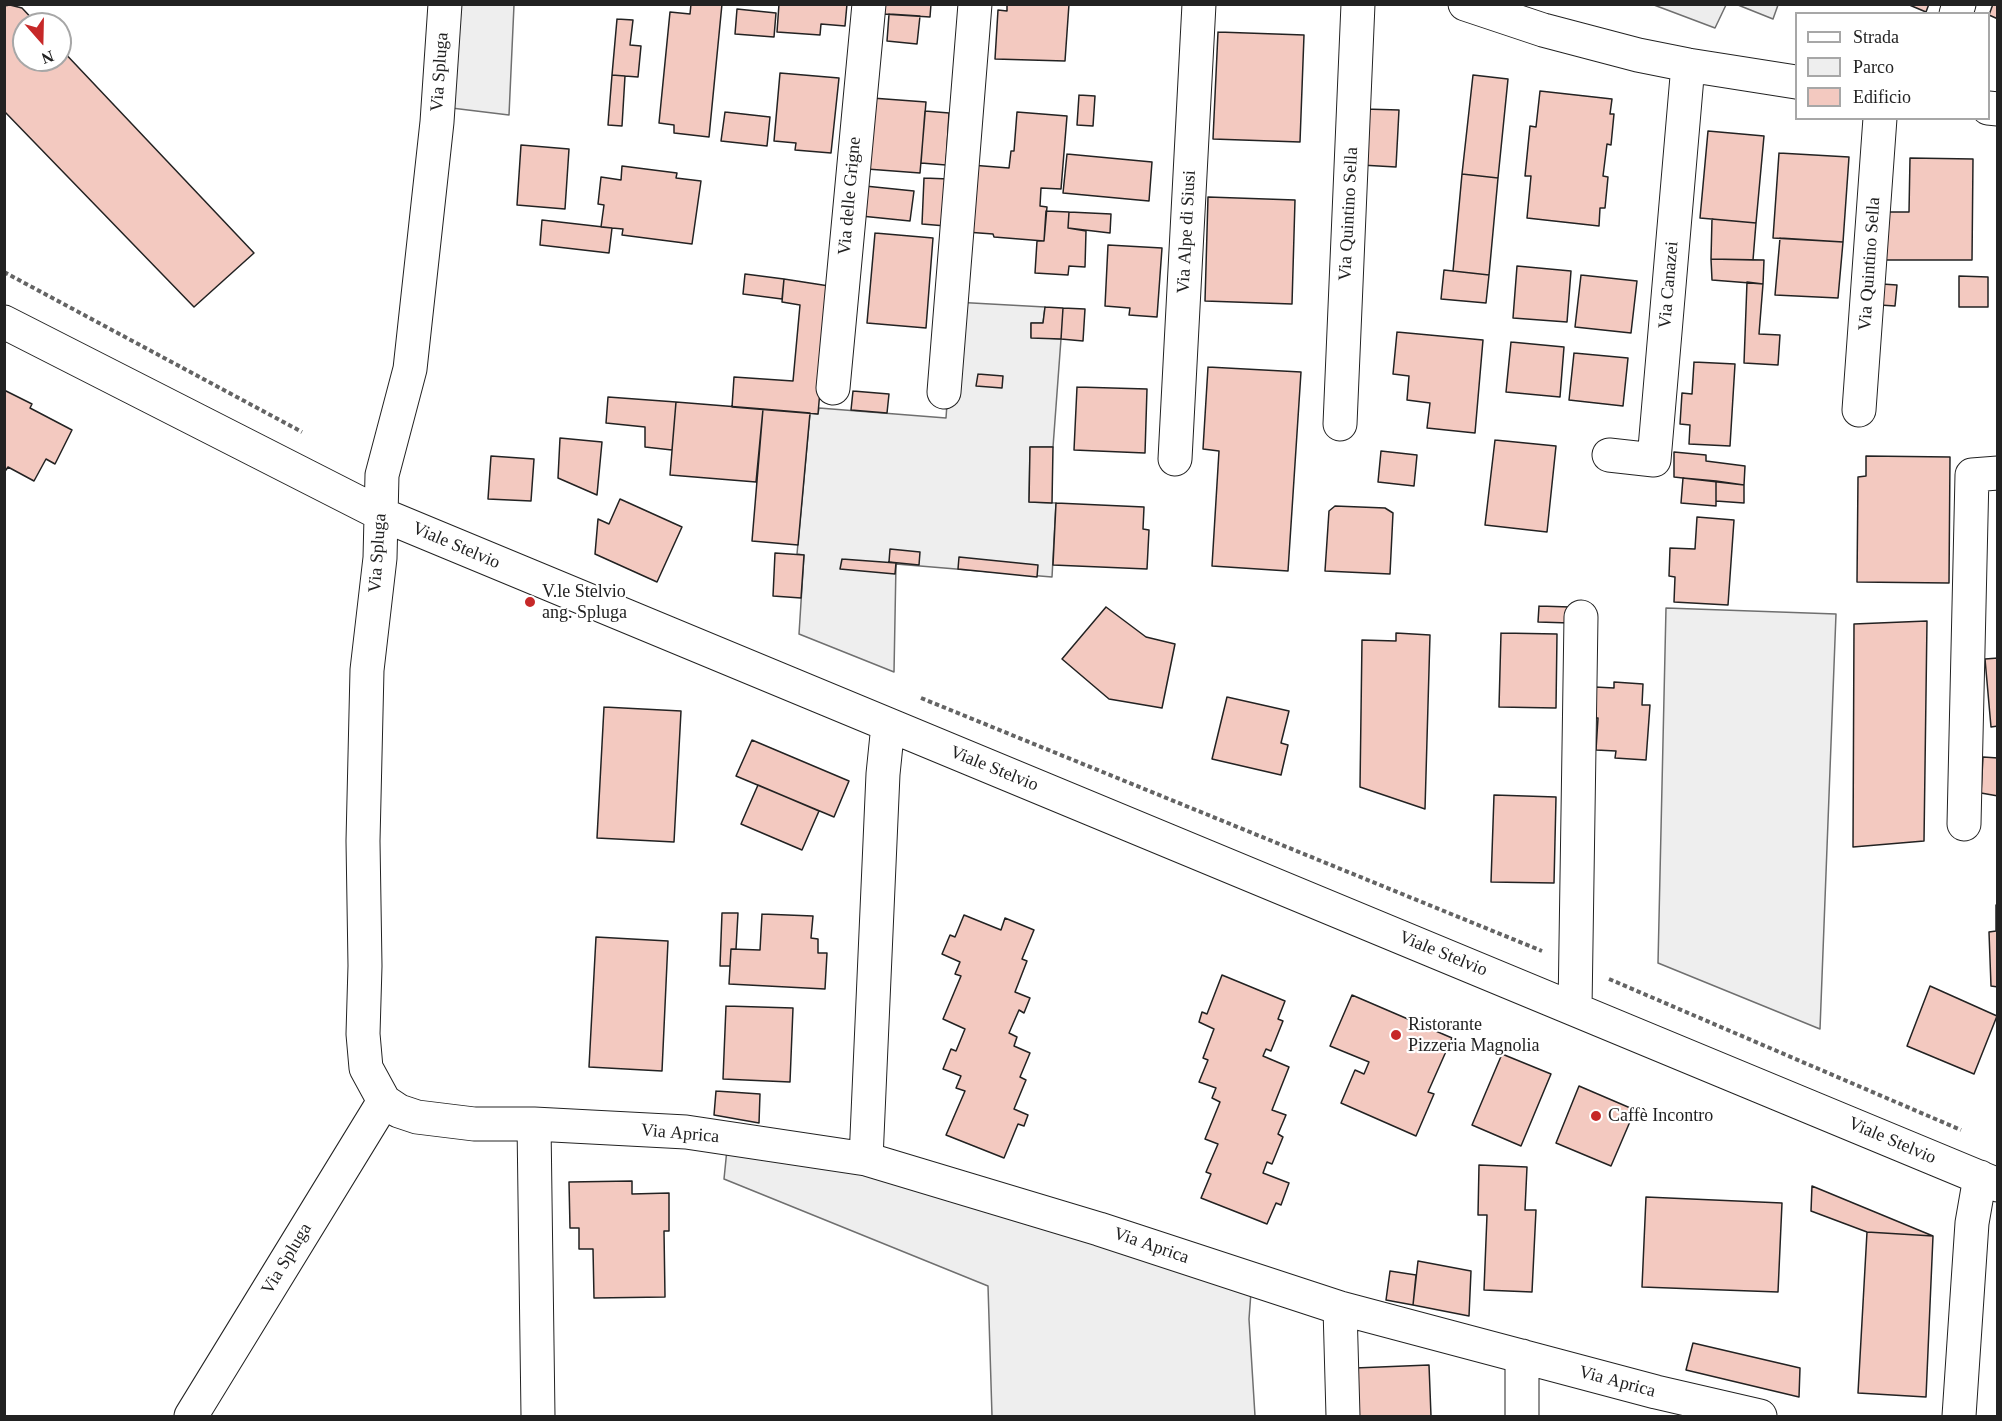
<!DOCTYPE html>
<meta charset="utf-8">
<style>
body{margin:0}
#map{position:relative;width:2002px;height:1421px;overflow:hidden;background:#fff;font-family:"Times New Roman",serif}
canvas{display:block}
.frame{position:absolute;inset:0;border:6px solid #222;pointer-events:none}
.legend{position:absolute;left:1795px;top:12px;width:195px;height:108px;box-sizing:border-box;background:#fff;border:2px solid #a7a7a7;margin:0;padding:8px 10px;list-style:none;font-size:18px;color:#222}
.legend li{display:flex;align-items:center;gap:12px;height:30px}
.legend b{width:30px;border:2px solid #a7a7a7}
.north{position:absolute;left:12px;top:12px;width:60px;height:60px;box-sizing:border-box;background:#fff;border:2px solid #a7a7a7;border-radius:50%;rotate:160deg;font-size:16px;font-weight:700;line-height:24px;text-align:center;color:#222}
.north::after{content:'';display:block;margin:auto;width:21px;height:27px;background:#c62828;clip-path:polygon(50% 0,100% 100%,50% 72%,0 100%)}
</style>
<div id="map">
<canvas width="2002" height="1421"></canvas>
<div class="frame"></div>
<ul class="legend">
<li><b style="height:8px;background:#fff"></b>Strada</li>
<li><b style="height:16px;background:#eee"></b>Parco</li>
<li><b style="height:16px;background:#f3c9c0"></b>Edificio</li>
</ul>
<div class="north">N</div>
</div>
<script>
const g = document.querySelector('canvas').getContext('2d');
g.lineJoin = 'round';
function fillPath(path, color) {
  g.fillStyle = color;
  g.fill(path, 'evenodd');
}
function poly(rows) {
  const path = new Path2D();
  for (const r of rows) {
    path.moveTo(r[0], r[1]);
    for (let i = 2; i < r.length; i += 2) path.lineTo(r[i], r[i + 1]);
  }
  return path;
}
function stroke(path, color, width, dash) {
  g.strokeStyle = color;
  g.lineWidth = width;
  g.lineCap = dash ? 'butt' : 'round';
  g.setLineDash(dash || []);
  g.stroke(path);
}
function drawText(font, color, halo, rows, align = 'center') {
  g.font = font + ' "Times New Roman",serif';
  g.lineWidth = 4.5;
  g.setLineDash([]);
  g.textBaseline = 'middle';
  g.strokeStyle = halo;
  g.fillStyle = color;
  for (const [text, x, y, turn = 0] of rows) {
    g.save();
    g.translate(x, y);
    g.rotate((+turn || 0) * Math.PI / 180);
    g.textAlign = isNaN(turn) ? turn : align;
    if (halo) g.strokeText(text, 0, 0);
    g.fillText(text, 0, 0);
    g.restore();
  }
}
const green = poly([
 [446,5,514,5,509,115,435,106,446,5],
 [954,302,1045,307,1043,323,1031,323,1031,337,1061,339,1053,447,1030,447,1029,502,1056,503,1052,577,896,564,894,672,799,634,804,555,797,554,810,413,818,414,819,408,946,418,954,302],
 [1666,608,1836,614,1820,1029,1658,963,1666,608],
 [727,1149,875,1174,1251,1292,1249,1319,1255,1416,992,1416,988,1286,724,1179,727,1149]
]);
fillPath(green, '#eee');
stroke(green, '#6f6f6f', 1.5);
const parking = poly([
 [1654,5,1726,4,1726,5,1715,28,1654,5],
 [1738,5,1778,5,1773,19,1738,5]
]);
fillPath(parking, '#ededed');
stroke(parking, '#6f6f6f', 1.5);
const building = poly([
 [691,4,722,4,709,137,674,133,674,125,659,123,670,12,690,14,691,4],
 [779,4,847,4,845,26,821,24,820,35,777,32,779,4],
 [883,4,931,4,930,17,883,14,883,4],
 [1007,4,1069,4,1065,61,995,59,998,10,1007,11,1007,4],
 [1907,4,1929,4,1926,12,1907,4],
 [1993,4,1998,4,1998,19,1989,15,1993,4],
 [10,5,22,8,37,24,24,24,24,60,60,60,60,48,254,253,194,307,4,111,4,6,10,5],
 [737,9,776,13,774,37,735,34,737,9],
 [889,14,920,16,917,44,887,41,889,14],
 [617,19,633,20,630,45,641,46,638,77,612,75,617,19],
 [1218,32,1304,35,1300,142,1213,139,1218,32],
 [780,73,839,78,831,153,795,150,796,143,774,141,780,73],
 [612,75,625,76,622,126,608,125,612,75],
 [1473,75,1508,79,1498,178,1462,174,1473,75],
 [1540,91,1612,99,1610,114,1614,114,1611,145,1607,144,1603,176,1608,177,1605,208,1600,208,1599,226,1527,218,1531,176,1525,176,1530,126,1536,127,1540,91],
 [1079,95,1095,96,1093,126,1077,125,1079,95],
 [872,98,926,102,920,173,867,169,872,98],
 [1364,109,1399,110,1396,167,1361,165,1364,109],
 [925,111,949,113,946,165,921,163,925,111],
 [725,112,770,117,767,146,721,141,725,112],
 [1017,112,1067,116,1061,189,1041,188,1040,206,1047,207,1044,241,994,237,993,234,966,232,971,165,1009,168,1011,151,1014,151,1017,112],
 [1708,131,1764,136,1756,223,1700,218,1708,131],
 [521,145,569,149,565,209,517,205,521,145],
 [1779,153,1849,157,1843,242,1773,238,1779,153],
 [1067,154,1152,162,1149,201,1063,193,1067,154],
 [1910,158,1973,159,1972,260,1884,260,1885,212,1909,212,1910,158],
 [622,166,677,173,676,178,701,181,692,244,622,235,623,229,601,227,604,205,598,204,601,177,621,180,622,166],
 [1462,174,1498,178,1489,275,1453,271,1462,174],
 [924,178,949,179,946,226,922,224,924,178],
 [865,186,914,191,910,221,861,216,865,186],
 [1208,197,1295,200,1292,304,1205,301,1208,197],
 [1046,211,1069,212,1068,228,1086,231,1085,267,1069,266,1068,275,1035,273,1037,241,1044,241,1046,211],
 [1069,212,1111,214,1110,233,1068,228,1069,212],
 [1712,219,1756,223,1753,260,1711,259,1712,219],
 [542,220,612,228,609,253,540,245,542,220],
 [875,233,933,238,926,328,867,323,875,233],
 [1780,238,1843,242,1838,298,1775,295,1780,238],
 [1108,245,1162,248,1157,317,1129,315,1130,308,1105,306,1108,245],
 [1711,259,1764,260,1763,284,1712,280,1711,259],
 [1517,266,1571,271,1567,322,1513,318,1517,266],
 [1444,270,1489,275,1486,303,1441,299,1444,270],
 [745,274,784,279,782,299,743,294,745,274],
 [1581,275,1637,281,1631,333,1575,327,1581,275],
 [1959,276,1988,277,1988,307,1959,307,1959,276],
 [784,279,829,286,818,414,732,407,734,377,793,381,800,305,782,302,784,279],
 [1747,282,1763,284,1759,334,1780,335,1778,365,1744,363,1747,282],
 [1882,284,1897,285,1895,306,1880,305,1882,284],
 [1045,307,1063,308,1061,339,1031,338,1031,323,1043,323,1045,307],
 [1063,308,1085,309,1083,341,1061,339,1063,308],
 [1397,332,1483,340,1475,433,1427,428,1430,403,1407,400,1409,376,1393,374,1397,332],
 [1511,342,1564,347,1560,397,1506,392,1511,342],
 [1574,353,1628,358,1623,406,1569,400,1574,353],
 [1694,362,1735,364,1730,446,1689,444,1690,425,1680,424,1682,393,1692,394,1694,362],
 [1208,367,1301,372,1288,571,1212,566,1219,451,1203,449,1208,367],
 [978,374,1003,376,1002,388,976,386,978,374],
 [1077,387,1147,389,1145,453,1074,450,1077,387],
 [4,390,32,404,30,408,72,430,55,464,46,459,34,481,8,467,6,470,4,470,4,390],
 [853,391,889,394,887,413,851,410,853,391],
 [608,397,676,402,672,450,645,447,645,427,606,423,608,397],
 [676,402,763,409,756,482,670,475,676,402],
 [763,409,810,413,798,545,752,541,763,409],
 [560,438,602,442,597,495,558,478,560,438],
 [1495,440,1556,446,1547,532,1485,525,1495,440],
 [1030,447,1053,447,1052,503,1029,502,1030,447],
 [1381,451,1417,455,1414,486,1378,482,1381,451],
 [1674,452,1706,455,1706,461,1745,466,1744,485,1674,477,1674,452],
 [491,456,534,459,531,501,488,499,491,456],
 [1866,456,1950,457,1949,583,1857,582,1858,477,1866,476,1866,456],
 [1683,478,1716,481,1716,506,1681,503,1683,478],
 [1716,481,1744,485,1744,503,1716,501,1716,481],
 [620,499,682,527,657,582,595,554,598,519,609,524,620,499],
 [1056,503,1144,507,1143,529,1149,530,1147,569,1053,565,1056,503],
 [1335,506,1385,508,1393,513,1390,574,1325,571,1329,511,1335,506],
 [1697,517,1734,520,1728,605,1674,602,1675,577,1669,576,1670,548,1695,549,1697,517],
 [890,549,920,552,919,565,889,562,890,549],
 [775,553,804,555,801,598,773,596,775,553],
 [959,557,1038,565,1037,577,958,569,959,557],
 [842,559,896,563,895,574,840,569,842,559],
 [1539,606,1570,607,1570,623,1538,622,1539,606],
 [1106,607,1146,637,1175,644,1162,708,1109,699,1062,659,1106,607],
 [1927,621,1924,841,1853,847,1854,624,1927,621],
 [1396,633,1430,635,1425,809,1360,787,1362,640,1396,641,1396,633],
 [1501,633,1557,634,1556,708,1499,707,1501,633],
 [1998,658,1998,726,1991,727,1985,659,1998,658],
 [1614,682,1643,684,1642,705,1650,705,1646,760,1615,758,1616,751,1596,750,1598,718,1593,718,1595,687,1614,688,1614,682],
 [1227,697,1289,711,1281,743,1288,745,1281,775,1212,759,1227,697],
 [604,707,681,711,674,842,597,838,604,707],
 [752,740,849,781,834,817,736,776,752,740],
 [1983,757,1998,758,1998,796,1981,793,1983,757],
 [758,785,819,811,802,850,741,824,758,785],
 [1494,795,1556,797,1554,883,1491,882,1494,795],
 [1996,905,1998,905,1998,987,1991,986,1989,932,1996,931,1996,905],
 [722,913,738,913,736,949,731,949,730,966,720,966,722,913],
 [762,914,813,916,811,938,818,939,818,953,827,953,825,989,729,984,731,949,760,950,762,914],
 [964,915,1001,930,1005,918,1034,930,1022,959,1027,961,1015,992,1030,998,1024,1013,1019,1010,1009,1033,1017,1037,1014,1046,1030,1053,1020,1077,1026,1080,1014,1109,1028,1115,1024,1126,1018,1124,1004,1158,946,1135,965,1091,956,1088,961,1076,943,1069,951,1049,956,1051,965,1029,943,1019,961,976,955,974,960,962,942,954,950,935,955,937,964,915],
 [596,937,668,941,662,1071,589,1067,596,937],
 [1222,975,1285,1001,1278,1019,1283,1021,1271,1051,1266,1049,1263,1056,1289,1067,1272,1110,1286,1115,1278,1134,1283,1137,1272,1164,1267,1162,1263,1173,1289,1183,1281,1205,1276,1203,1267,1224,1201,1198,1211,1174,1206,1172,1218,1144,1205,1139,1220,1102,1212,1098,1216,1088,1199,1082,1208,1060,1203,1058,1214,1029,1199,1022,1202,1012,1207,1014,1222,975],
 [1930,986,1997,1016,1974,1074,1907,1046,1930,986],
 [1352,995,1452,1038,1428,1092,1434,1094,1416,1136,1341,1103,1355,1070,1364,1074,1369,1062,1330,1046,1352,995],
 [726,1006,793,1008,790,1082,723,1079,726,1006],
 [1502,1054,1551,1074,1521,1146,1472,1125,1502,1054],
 [1579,1086,1635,1110,1611,1166,1556,1143,1579,1086],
 [716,1091,760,1094,759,1123,714,1115,716,1091],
 [1479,1165,1527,1167,1525,1210,1536,1210,1532,1292,1484,1290,1487,1215,1478,1215,1479,1165],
 [632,1181,632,1194,669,1193,669,1231,664,1231,665,1297,594,1298,593,1249,579,1249,579,1228,570,1228,569,1182,632,1181],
 [1812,1186,1933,1236,1867,1232,1811,1211,1812,1186],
 [1646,1197,1782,1203,1778,1292,1642,1287,1646,1197],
 [1867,1232,1933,1236,1926,1397,1858,1393,1867,1232],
 [1418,1261,1471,1271,1469,1316,1413,1305,1418,1261],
 [1390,1271,1416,1275,1413,1305,1386,1300,1390,1271],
 [1693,1343,1800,1368,1799,1397,1686,1370,1693,1343],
 [1429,1365,1431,1416,1357,1416,1355,1368,1429,1365]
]);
fillPath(building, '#f3c9c0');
stroke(building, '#222', 1.5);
const minor = poly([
 [445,4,437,122,410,369,382,475,380,558,367,670,363,841,365,966,363,1034,366,1068,384,1101,399,1111,417,1117,474,1124,534,1124,686,1132,866,1159,1099,1229,1340,1308,1656,1392,1760,1416],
 [1465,4,1543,30,1638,55,1688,65,1796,82],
 [1956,14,1959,4],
 [1988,108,1998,109],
 [4,322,383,515,1998,1185],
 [833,388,869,4],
 [944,392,975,4],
 [1859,410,1880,118],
 [1340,424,1358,4],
 [1609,455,1654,460,1688,65],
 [1175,459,1199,4],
 [1964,824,1972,475,1998,473],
 [1575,1008,1581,617],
 [534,1124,538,1416],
 [866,1159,883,774,888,725],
 [1340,1308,1343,1416],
 [191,1416,384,1101],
 [1522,1416,1522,1356],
 [1959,1416,1972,1223,1980,1177]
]);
stroke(minor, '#222', 35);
stroke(poly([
 [4,272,302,432],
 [921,698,1542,951],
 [1609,979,1961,1130]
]), '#646464', 4, [4.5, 3]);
stroke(minor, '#fff', 33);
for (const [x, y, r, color] of [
 [530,602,6,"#c62828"],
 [1396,1035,6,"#c62828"],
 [1596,1116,6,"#c62828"]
]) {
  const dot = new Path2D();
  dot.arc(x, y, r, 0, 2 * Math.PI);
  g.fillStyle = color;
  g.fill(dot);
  stroke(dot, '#fff', 2);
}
drawText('18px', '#222', '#fff', [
 ["Via Spluga",440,72,-86],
 ["Via delle Grigne",850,196,-85],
 ["Via Quintino Sella",1349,214,-87],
 ["Via Alpe di Siusi",1187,232,-87],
 ["Via Quintino Sella",1870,264,-86],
 ["Via Canazei",1669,285,-85],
 ["Viale Stelvio",456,546,23],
 ["Via Spluga",378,553,-86],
 ["Viale Stelvio",994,769,22],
 ["Viale Stelvio",1443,954,22],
 ["Via Aprica",680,1134,5],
 ["Viale Stelvio",1892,1141,23],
 ["Via Aprica",1151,1246,19],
 ["Via Spluga",287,1259,-59],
 ["Via Aprica",1617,1382,15]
]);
drawText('18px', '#222', '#fff', [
 ["V.le Stelvio",542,592],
 ["ang. Spluga",542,613],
 ["Ristorante",1408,1025],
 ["Pizzeria Magnolia",1408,1046],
 ["Caffè Incontro",1608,1116]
], 'left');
</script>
